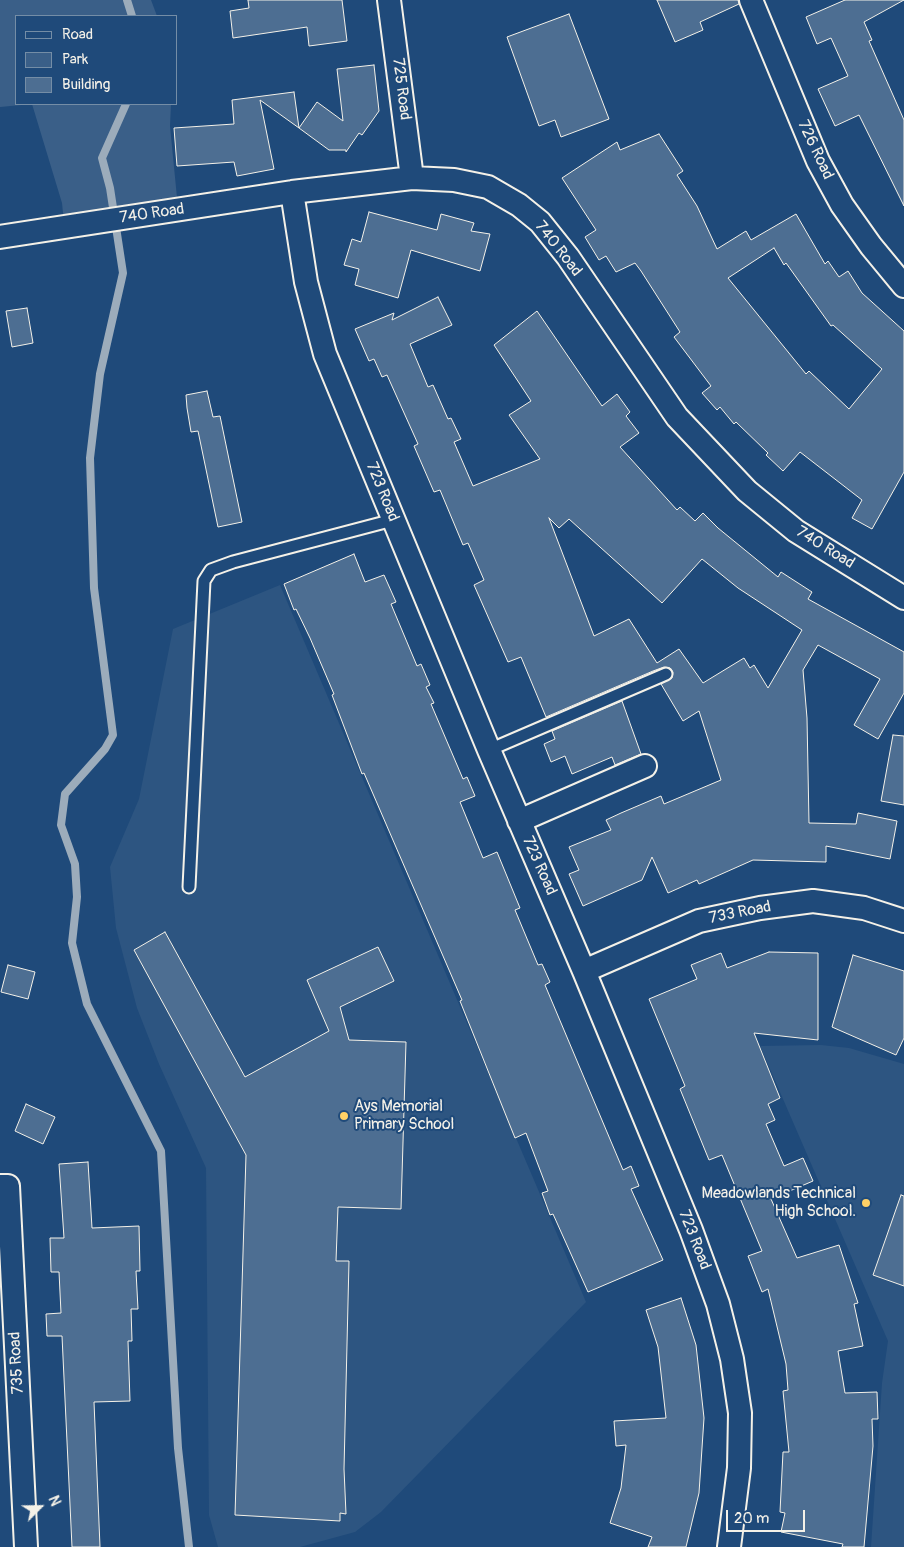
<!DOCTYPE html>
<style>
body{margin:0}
#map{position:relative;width:904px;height:1547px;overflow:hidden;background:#1f4a7a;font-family:Pangolin,sans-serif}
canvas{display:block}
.legend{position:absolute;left:15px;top:15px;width:162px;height:90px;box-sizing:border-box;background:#1f4a7a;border:1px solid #748da6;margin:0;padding:6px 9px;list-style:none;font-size:15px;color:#f4f1e8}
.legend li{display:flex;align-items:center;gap:10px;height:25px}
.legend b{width:25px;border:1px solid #748da6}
.north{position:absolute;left:15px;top:1482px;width:50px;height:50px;-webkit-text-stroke:4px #1f4a7a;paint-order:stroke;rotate:67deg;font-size:14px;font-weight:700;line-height:20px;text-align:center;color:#f4f1e8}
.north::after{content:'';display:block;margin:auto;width:18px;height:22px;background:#f4f1e8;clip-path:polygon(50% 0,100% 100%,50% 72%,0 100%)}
.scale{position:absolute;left:726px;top:1510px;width:79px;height:22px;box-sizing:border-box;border:2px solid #f4f1e8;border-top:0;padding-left:6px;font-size:15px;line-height:18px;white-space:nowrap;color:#f4f1e8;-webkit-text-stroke:4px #1f4a7a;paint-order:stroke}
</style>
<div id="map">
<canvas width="904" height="1547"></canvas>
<ul class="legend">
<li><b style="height:6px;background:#1f4a7a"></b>Road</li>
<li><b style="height:14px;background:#3a5f88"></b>Park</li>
<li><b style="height:14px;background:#4d6e92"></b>Building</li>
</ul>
<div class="north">N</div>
<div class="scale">20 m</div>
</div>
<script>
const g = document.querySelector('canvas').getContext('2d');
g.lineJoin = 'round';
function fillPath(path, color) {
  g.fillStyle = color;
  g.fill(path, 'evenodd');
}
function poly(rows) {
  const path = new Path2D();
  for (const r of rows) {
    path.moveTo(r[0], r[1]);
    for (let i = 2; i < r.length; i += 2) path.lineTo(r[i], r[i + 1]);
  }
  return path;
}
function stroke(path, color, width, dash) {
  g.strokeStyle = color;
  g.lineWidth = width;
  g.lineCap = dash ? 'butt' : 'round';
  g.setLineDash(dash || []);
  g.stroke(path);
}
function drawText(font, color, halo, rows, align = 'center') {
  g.font = font + ' Pangolin,sans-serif';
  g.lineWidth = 4;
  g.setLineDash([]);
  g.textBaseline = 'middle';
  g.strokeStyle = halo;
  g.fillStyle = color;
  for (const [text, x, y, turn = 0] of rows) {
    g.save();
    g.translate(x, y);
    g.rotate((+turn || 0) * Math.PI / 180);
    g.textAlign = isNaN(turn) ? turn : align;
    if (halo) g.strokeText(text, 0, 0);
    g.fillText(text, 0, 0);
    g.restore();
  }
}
fillPath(poly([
 [280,585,586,1302,381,1512,355,1532,300,1547,218,1547,209,1515,206,1168,159,1064,137,1008,116,928,110,867,139,799,173,629],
 [821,1045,849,1048,904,1064,904,1547,871,1547,882,1383,888,1341,760,1046]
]), '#2d5581');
fillPath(poly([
 [0,0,151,0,157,16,16,16,16,104,171,104,170,126,178,208,64,223,62,203,32,104,0,107]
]), '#3a5f88');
stroke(poly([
 [127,0,132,16],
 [126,104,102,158,110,188,123,273,100,374,90,458,94,588,113,735,105,749,65,794,61,825,75,864,77,897,72,943,87,1004,161,1151,178,1448,189,1547]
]), '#9cacbb', 8);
const building = poly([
 [248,0,342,0,347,41,309,46,307,27,233,38,230,11,249,8,248,0],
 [657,0,738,0,739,4,700,22,703,30,675,42,657,0],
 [845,0,904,0,864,22,872,40,869,41,904,120,904,206,859,115,835,126,818,89,848,76,831,38,817,44,806,17,845,0],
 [569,14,609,119,561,137,555,120,539,126,507,37,569,14],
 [374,65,379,111,362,135,359,133,346,152,346,150,329,150,299,128,317,102,343,121,337,69,374,65],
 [294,92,299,128,260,100,274,169,237,176,234,162,177,166,174,128,234,124,232,100,294,92],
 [659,134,683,171,677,175,697,206,717,249,746,231,751,240,796,214,825,264,828,261,839,277,848,271,862,293,904,331,904,472,872,529,852,518,862,500,800,452,783,471,766,455,768,453,736,422,734,424,720,407,717,410,702,393,711,386,674,337,680,332,641,271,635,263,616,272,606,256,599,260,585,237,596,230,562,178,617,142,620,150,659,134],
 [774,248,784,265,786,263,831,326,833,325,882,369,849,409,809,371,806,374,728,278,774,248],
 [369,212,437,230,441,214,474,223,471,231,490,234,480,271,411,250,398,298,355,285,359,269,344,265,352,239,361,242,369,212],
 [438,297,452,325,410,344,428,387,433,385,448,419,451,418,461,439,454,442,473,486,540,459,509,415,531,401,494,345,537,311,602,406,617,394,630,412,626,416,639,433,620,447,677,510,680,507,695,521,703,513,718,528,778,577,781,572,812,592,808,599,904,652,904,693,878,739,854,725,880,679,818,645,803,670,807,718,809,823,856,824,858,813,897,821,890,859,826,846,826,862,753,860,699,884,697,880,668,893,652,857,642,880,583,906,569,874,579,870,569,847,611,830,606,820,621,813,661,796,664,804,721,780,699,711,683,721,661,684,672,678,673,672,670,668,664,667,653,671,546,717,521,657,508,662,474,585,484,580,468,543,463,545,440,490,434,492,414,446,418,444,387,375,382,377,374,359,369,361,355,329,394,313,392,320,438,297],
 [549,518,559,528,569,519,662,603,702,559,738,588,802,630,768,688,754,665,750,668,744,658,703,683,679,649,657,663,629,619,594,636,549,518],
 [27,308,33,343,12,347,6,311,27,308],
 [207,391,213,417,220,416,242,522,218,527,198,431,191,432,187,408,186,395,207,391],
 [354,554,365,582,384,575,396,602,391,604,417,666,421,664,430,685,426,687,434,703,431,704,463,779,467,777,475,796,460,802,483,858,497,852,520,908,515,910,538,965,542,964,550,982,545,985,623,1170,631,1166,639,1186,631,1189,663,1260,588,1292,553,1214,550,1215,542,1193,548,1191,526,1133,515,1138,460,1001,462,1000,364,773,362,774,332,695,334,694,310,638,296,609,294,610,284,584,354,554],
 [622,701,641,754,615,765,612,757,572,774,565,756,551,762,544,744,555,739,552,731,622,701],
 [893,735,904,736,904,805,881,801,893,735],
 [165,932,245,1077,329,1031,307,980,378,947,394,981,340,1007,349,1040,406,1042,401,1209,338,1207,336,1261,349,1261,344,1469,346,1514,340,1513,340,1521,235,1515,246,1155,134,950,165,932],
 [769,952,818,953,818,1040,754,1033,780,1098,768,1104,775,1120,766,1124,784,1166,803,1158,813,1181,771,1199,797,1258,839,1245,858,1303,854,1304,863,1346,838,1351,845,1393,877,1392,878,1419,872,1419,873,1446,864,1547,842,1547,843,1544,781,1532,785,1513,780,1512,783,1452,789,1452,783,1391,788,1390,786,1364,768,1289,762,1292,748,1256,762,1251,722,1155,709,1160,680,1089,685,1086,649,999,697,979,691,965,721,953,727,968,769,952],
 [853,955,904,971,904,1038,896,1055,832,1027,853,955],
 [8,965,35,972,28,999,1,992,8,965],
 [26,1104,55,1117,43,1144,15,1131,26,1104],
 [88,1162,92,1228,139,1226,140,1271,136,1271,138,1309,131,1309,132,1341,128,1341,130,1401,94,1402,100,1547,72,1547,62,1336,47,1336,46,1314,61,1313,59,1272,51,1272,50,1238,64,1238,59,1164,88,1162],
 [901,1195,904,1196,904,1286,873,1275,901,1195],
 [681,1298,696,1345,704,1418,699,1493,686,1547,648,1547,652,1537,610,1523,621,1488,626,1445,616,1446,614,1421,666,1418,658,1347,646,1310,681,1298]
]);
fillPath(building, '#4d6e92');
stroke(building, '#f4f1e8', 1);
const lane = poly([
 [489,750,666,674],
 [189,887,204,581,211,570,233,562,393,520]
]);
const street = poly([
 [389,0,412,178],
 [751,0,818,161,842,205,871,246,904,286],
 [292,192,306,282,325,354,489,750,584,971,691,1230,718,1304,732,1359,740,1413,739,1468,729,1547],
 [0,237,292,192,412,178,454,180,488,187,519,205,540,222,568,257,677,417,747,491,796,531,904,598],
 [519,821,645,766],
 [584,971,699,921,760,908,813,901,864,908,904,921],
 [0,1186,8,1186,26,1547]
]);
stroke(lane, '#f4f1e8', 15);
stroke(street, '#f4f1e8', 26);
stroke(lane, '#1f4a7a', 11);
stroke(street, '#1f4a7a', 22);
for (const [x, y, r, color] of [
 [344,1116,5,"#ffd166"],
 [866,1203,5,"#ffd166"]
]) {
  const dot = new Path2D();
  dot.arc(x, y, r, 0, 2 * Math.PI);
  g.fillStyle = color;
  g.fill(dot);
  stroke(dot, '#1f4a7a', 2);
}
drawText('16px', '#f4f1e8', '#1f4a7a', [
 ["725 Road",401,89,83],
 ["726 Road",815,150,65],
 ["740 Road",152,214,-8],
 ["740 Road",558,249,52],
 ["723 Road",382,492,68],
 ["740 Road",825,548,32],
 ["723 Road",539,866,66],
 ["733 Road",740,913,-11],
 ["723 Road",694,1240,69],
 ["735 Road",17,1363,-93]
]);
drawText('16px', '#f4f1e8', '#1f4a7a', [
 ["Ays Memorial",354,1107],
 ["Primary School",354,1125],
 ["Meadowlands Technical",856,1194,"right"],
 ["High School.",856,1212,"right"]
], 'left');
</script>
